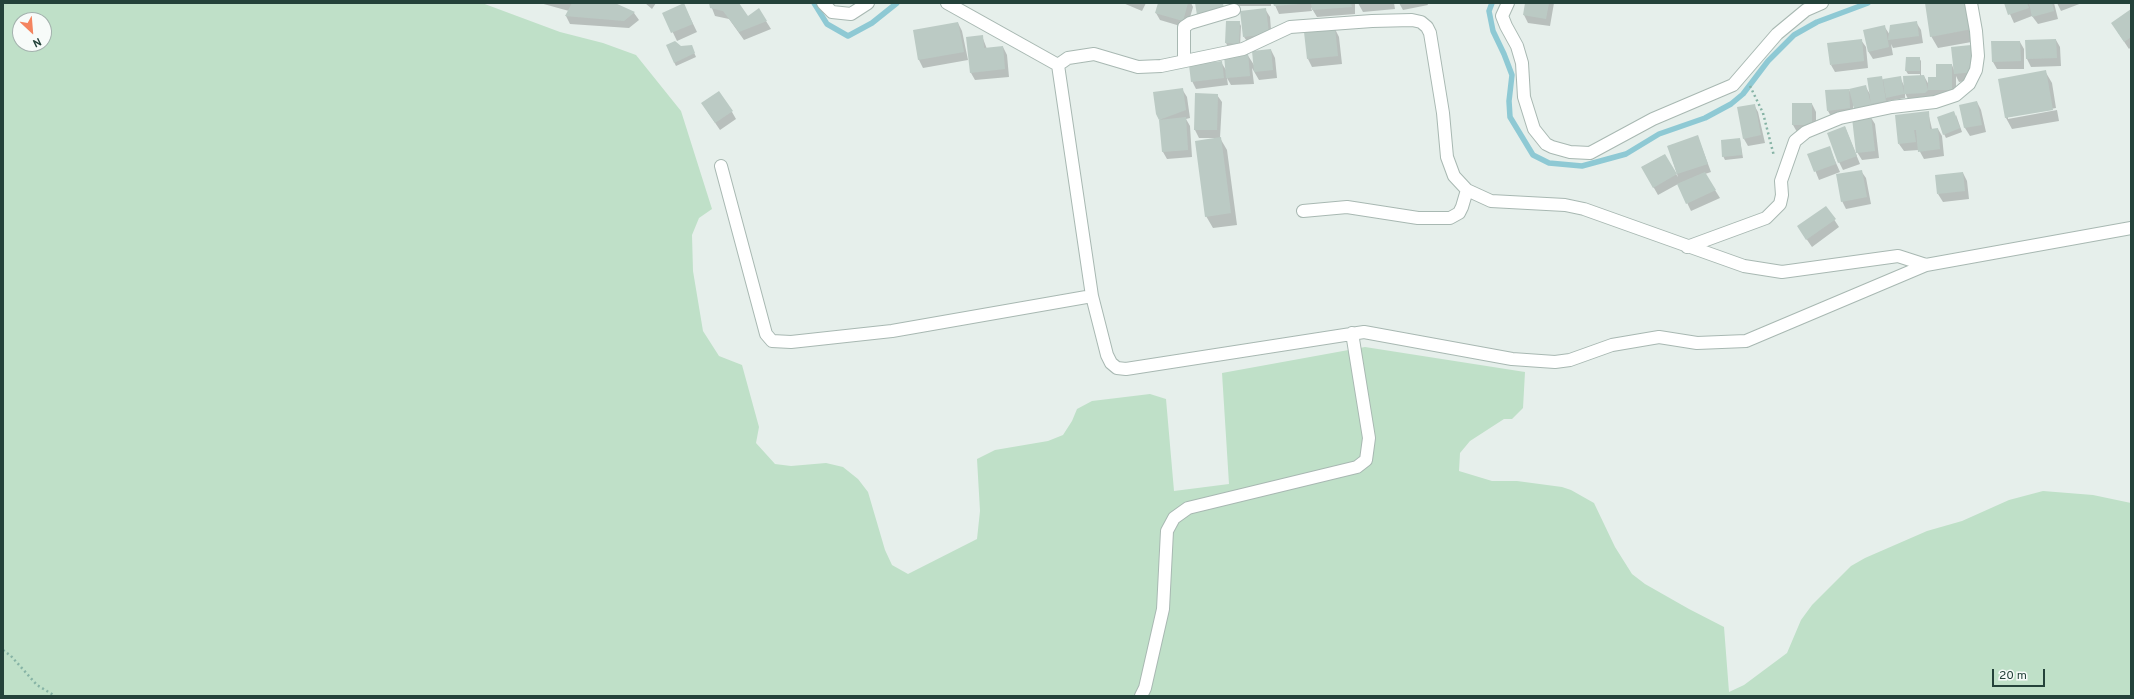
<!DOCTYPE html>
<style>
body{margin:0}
#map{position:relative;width:2134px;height:699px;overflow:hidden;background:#e6efeb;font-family:Overpass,sans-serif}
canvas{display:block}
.frame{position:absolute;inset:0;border:4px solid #24423a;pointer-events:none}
.north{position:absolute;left:12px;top:12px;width:40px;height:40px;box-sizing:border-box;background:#f7fbf9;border:1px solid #a3b1ad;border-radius:50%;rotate:154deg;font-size:11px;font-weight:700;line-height:16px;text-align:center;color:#24423a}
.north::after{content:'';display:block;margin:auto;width:14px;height:18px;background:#f4845f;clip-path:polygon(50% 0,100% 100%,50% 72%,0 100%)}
.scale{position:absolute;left:1992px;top:669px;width:53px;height:18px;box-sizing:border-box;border:2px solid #24423a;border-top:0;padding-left:5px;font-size:12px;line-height:14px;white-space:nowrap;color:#24423a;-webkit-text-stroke:3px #f7fbf9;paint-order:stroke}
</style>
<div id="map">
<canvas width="2134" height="699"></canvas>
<div class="frame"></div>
<div class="north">N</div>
<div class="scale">20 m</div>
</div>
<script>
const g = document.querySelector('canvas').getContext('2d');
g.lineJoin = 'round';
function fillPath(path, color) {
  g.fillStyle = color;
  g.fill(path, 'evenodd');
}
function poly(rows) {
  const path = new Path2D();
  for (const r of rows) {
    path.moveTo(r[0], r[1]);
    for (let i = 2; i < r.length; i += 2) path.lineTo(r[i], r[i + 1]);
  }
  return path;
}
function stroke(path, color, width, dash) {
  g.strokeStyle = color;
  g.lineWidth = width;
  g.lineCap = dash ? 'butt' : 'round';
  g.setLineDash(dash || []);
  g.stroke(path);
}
fillPath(poly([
 [3,3,482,3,560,32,603,43,636,55,681,111,712,209,699,218,692,235,693,271,703,331,719,356,742,365,759,427,756,443,775,464,791,466,826,463,843,467,858,479,868,492,885,550,892,565,908,574,977,539,980,511,977,459,995,450,1048,441,1063,435,1072,421,1077,409,1092,401,1150,394,1166,399,1174,491,1229,484,1222,373,1365,347,1525,372,1523,408,1512,419,1504,419,1470,441,1460,453,1459,471,1492,481,1517,481,1562,487,1571,490,1594,503,1615,547,1632,574,1645,584,1689,609,1724,627,1729,692,1744,685,1787,653,1801,620,1812,605,1851,566,1865,558,1927,531,1962,521,2009,500,2043,491,2093,495,2131,503,2131,696,3,696],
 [20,20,44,20,44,44,20,44]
]), '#bfe0c8');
fillPath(poly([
 [540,3,612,3,634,13,639,20,629,28,570,24,566,16,569,11],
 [645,3,656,3,652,9],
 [710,3,738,3,747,17,759,10,771,29,744,40,729,19,715,16],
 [1123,3,1146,3,1142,11],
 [1159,3,1191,3,1193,7,1187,28,1160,20,1156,13],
 [1235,3,1271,3,1271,6,1236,6],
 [1274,3,1355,3,1355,14,1317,17,1311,7,1312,11,1279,14],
 [1358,3,1394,3,1395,9,1363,12],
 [1399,3,1427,3,1428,5,1403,10],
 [1526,3,1554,3,1550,26,1528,23,1524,15],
 [1926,3,1971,3,1977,41,1938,48,1931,36],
 [2005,3,2054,3,2058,19,2038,24,2032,16,2014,23],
 [2057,3,2082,3,2061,11],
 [684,5,697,32,677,41,664,14],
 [1265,9,1270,17,1272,42,1249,44,1244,37],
 [2131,10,2131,47,2129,49,2117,31],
 [1239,22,1241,26,1240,47,1228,47,1226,43],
 [1916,22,1921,30,1923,43,1893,48,1891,44,1893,55,1873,59,1868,51,1884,26,1890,35],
 [958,23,962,31,968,60,923,68,919,60,914,31],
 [1335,29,1339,37,1342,64,1312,67,1308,59],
 [982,36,987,49,1003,47,1007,55,1009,77,975,80,971,73],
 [1861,40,1866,47,1868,68,1835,72,1831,65],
 [2026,40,2056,40,2060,47,2061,66,2031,67,2027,59],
 [2020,42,2024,49,2024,69,1997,69,1993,62],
 [681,47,693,50,696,57,676,66,674,62],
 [1952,48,1978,79,1959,82,1956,76,1956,98,1909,101,1905,93,1905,98,1888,101,1889,109,1870,116,1875,124,1879,158,1862,160,1857,152,1860,118,1853,105,1854,115,1832,118,1828,111,1849,90,1851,93,1865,86,1870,94,1881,77,1883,80,1900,77,1905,88,1920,76,1920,74,1908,74,1906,71,1919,58,1921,61,1921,76,1924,76,1929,85,1952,65,1954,70],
 [1271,50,1275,58,1277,78,1259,80,1252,68,1254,84,1231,85,1227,78,1228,85,1196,89,1192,81,1221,62,1226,70,1247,54,1254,65],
 [2045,71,2052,83,2056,108,2008,117,2008,119,2057,110,2059,121,2012,129,2006,118,1999,80],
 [1182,89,1187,97,1190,118,1186,119,1190,126,1192,157,1167,159,1163,152,1160,119],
 [1217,95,1222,102,1220,138,1227,150,1237,225,1213,228,1206,216,1216,138,1199,138,1195,130],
 [1977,102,1981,110,1986,132,1970,136,1965,128,1961,106],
 [1812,104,1816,112,1816,132,1797,132,1793,125],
 [1754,105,1758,112,1765,143,1748,146,1744,139],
 [707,111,732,112,736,119,720,130],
 [1928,112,1932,129,1938,129,1942,136,1944,156,1924,159,1919,150,1904,151,1899,144],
 [1956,115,1962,132,1946,138,1944,134],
 [1845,127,1860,164,1843,170,1839,162],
 [1698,137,1711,172,1705,174,1720,198,1691,211,1678,184,1658,195,1642,167,1664,155,1678,177,1668,146],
 [1740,139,1743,158,1725,160,1723,156],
 [1829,147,1840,172,1819,180,1809,155],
 [1861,171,1866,178,1871,204,1846,209,1842,201],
 [1963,173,1967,181,1969,199,1943,202,1938,194],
 [1826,207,1839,227,1812,247,1803,234]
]), '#0003');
stroke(poly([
 [814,3,827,24,848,36,872,23,897,3],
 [1492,3,1489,11,1493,31,1504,54,1512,75,1509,101,1510,117,1533,155,1549,163,1582,166,1626,154,1659,134,1705,118,1731,104,1743,94,1768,61,1794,35,1817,22,1868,3]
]), '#8ec9d4', 5.5);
fillPath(poly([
 [572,3,615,3,635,12,624,21,565,16],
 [684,3,693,24,671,33,662,13],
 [709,3,739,3,748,16,759,8,767,21,739,32,723,11,710,8],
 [1158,3,1188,3,1183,21,1155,13],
 [1195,3,1223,3,1224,9,1197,15],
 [1273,3,1299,3,1299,4,1274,6],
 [1311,3,1351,3,1352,7,1312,10],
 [1525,3,1549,3,1546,19,1523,15],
 [1925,3,1967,3,1972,29,1930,37],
 [2004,3,2027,3,2029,8,2008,15],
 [2029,3,2052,3,2054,11,2032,17],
 [1266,8,1269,34,1243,37,1240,11],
 [2131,9,2131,37,2124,42,2111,23],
 [1226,21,1240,21,1239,44,1225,43],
 [1917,21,1919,36,1888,40,1890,25],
 [958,22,964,52,918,60,913,30],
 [1885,25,1889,47,1868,52,1863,30],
 [1335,28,1338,56,1307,59,1304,32],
 [983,35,984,48,1003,46,1005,69,970,73,966,37],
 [1862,39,1864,61,1830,65,1827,43],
 [2056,39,2057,58,2026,59,2025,40],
 [675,41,681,46,692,45,695,53,674,63,666,45],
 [1991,41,2020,41,2021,61,1992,62],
 [1971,45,1974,72,1954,74,1951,47],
 [1271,49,1273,70,1254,72,1252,51],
 [1248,53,1250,76,1226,78,1224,55],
 [1906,57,1920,57,1920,71,1905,71],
 [1222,61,1224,78,1191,82,1189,65],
 [1936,64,1952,64,1952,90,1928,90,1928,77,1936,77],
 [2046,70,2053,110,2005,118,1998,79],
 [1924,75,1928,90,1925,93,1904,94,1903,76],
 [1882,76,1886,101,1871,104,1867,78],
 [1901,76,1904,94,1886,98,1883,79],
 [1866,85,1872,108,1855,112,1849,89],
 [1183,88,1186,110,1159,120,1156,114,1153,92],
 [1849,89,1850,108,1827,111,1825,90],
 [719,91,733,111,715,123,701,103],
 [1195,93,1218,94,1217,130,1194,130],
 [1977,101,1982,125,1964,128,1959,105],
 [1792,103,1812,103,1812,125,1792,125],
 [1755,104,1761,135,1743,139,1737,107],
 [1929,111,1930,129,1938,128,1940,149,1918,152,1916,130,1914,130,1916,142,1898,144,1895,115],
 [1954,111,1960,128,1943,135,1937,117],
 [1871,116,1875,151,1856,153,1852,118],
 [1186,117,1188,150,1162,152,1159,120],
 [1845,126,1857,156,1838,163,1827,133],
 [1698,135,1708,164,1677,174,1667,146],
 [1221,137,1231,213,1205,217,1195,141],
 [1740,138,1742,155,1722,157,1721,140],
 [1830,146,1836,164,1814,172,1807,154],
 [1665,154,1677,174,1653,188,1641,167],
 [1862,170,1867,197,1841,202,1836,174],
 [1705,172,1716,190,1686,204,1677,184],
 [1963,172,1965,191,1937,194,1935,175],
 [1826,206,1836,219,1806,240,1797,226]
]), '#bbcac4');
const minor = poly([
 [823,3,832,12,851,14,868,3],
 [947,3,1058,65,1068,58,1094,54,1138,67,1161,66,1243,49,1290,27,1372,21,1412,20,1421,22,1427,27,1430,33,1443,113,1447,157,1454,176,1467,190,1491,201,1565,205,1584,209,1744,266,1782,272,1898,256,1926,265],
 [1508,3,1502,16,1506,26,1517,46,1522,63,1524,97,1534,129,1546,144,1552,147,1570,152,1590,153,1653,119,1733,85,1777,34,1806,10,1822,3],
 [1184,61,1184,27,1190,23,1234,10],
 [1058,65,1092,296,1107,355,1111,363,1117,368,1126,369,1364,332,1512,359,1555,362,1570,360,1612,345,1659,337,1697,343,1746,341,1926,265,2131,228],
 [721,166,766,334,772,341,791,342,892,331,1092,296],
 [1303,211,1347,207,1418,218,1450,218,1459,213,1462,207,1467,190],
 [1687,247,1766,218,1780,204,1782,195,1781,181,1795,141,1806,132,1840,118,1892,107,1935,102,1956,95,1969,84,1976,70,1978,56,1976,31,1971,3],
 [1141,696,1145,688,1163,609,1167,531,1174,518,1188,508,1357,467,1366,460,1369,438,1352,333]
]);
stroke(minor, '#a8b8b2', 14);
stroke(poly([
 [1750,86,1763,113,1774,156],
 [3,650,11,656,37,685,55,696]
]), '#86b3a5', 2.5, [2, 3]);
stroke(minor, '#fff', 12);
</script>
